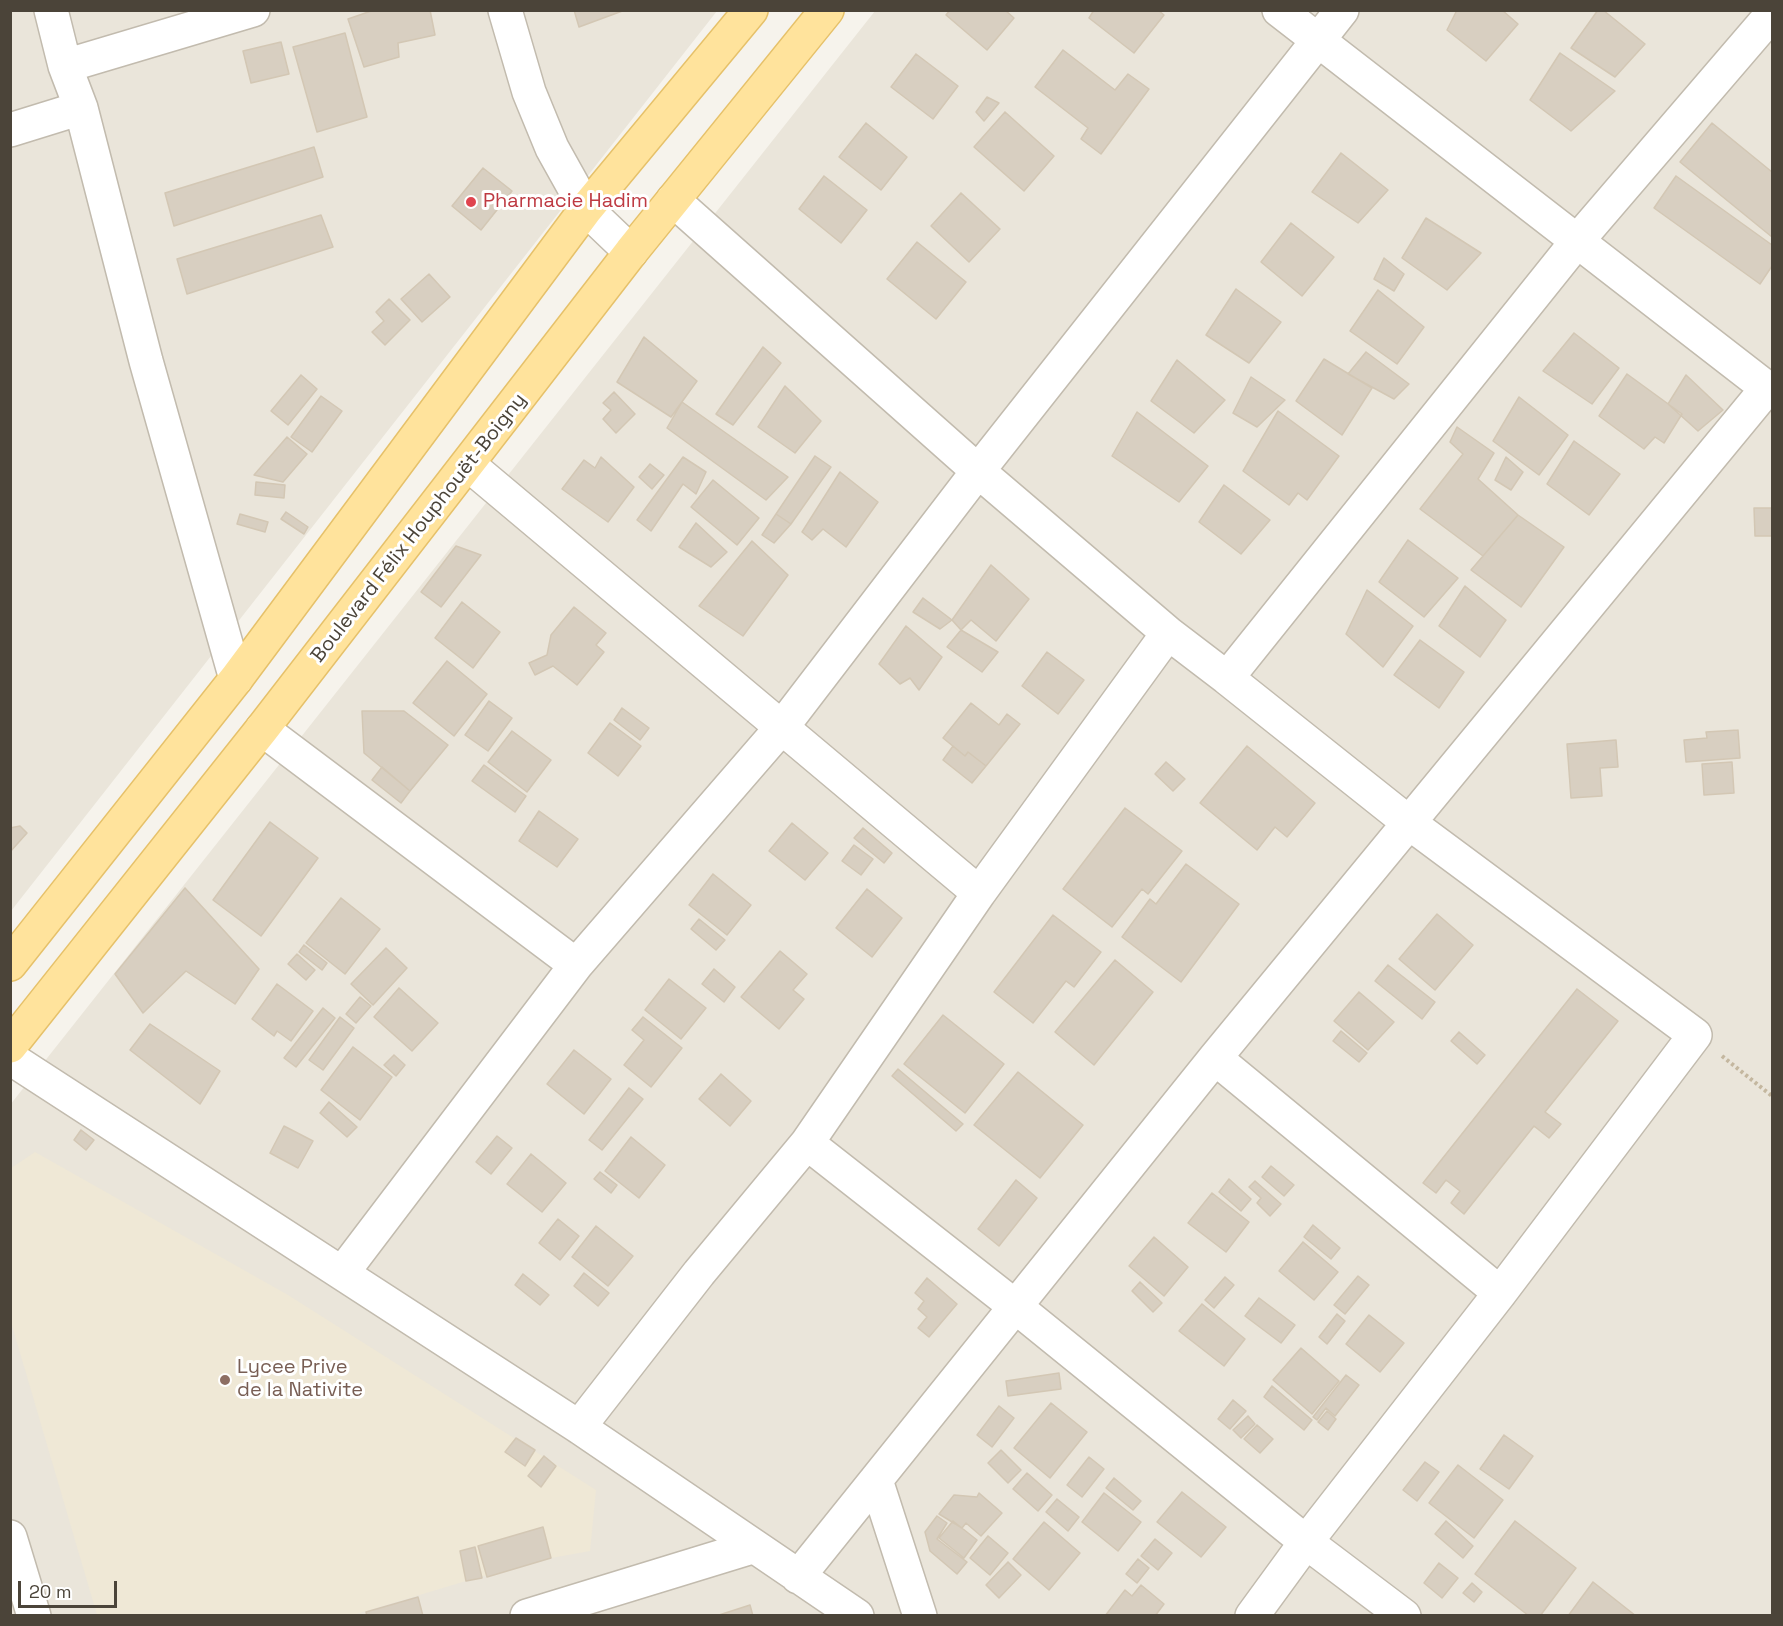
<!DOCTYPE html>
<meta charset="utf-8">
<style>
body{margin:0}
#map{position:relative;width:1783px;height:1626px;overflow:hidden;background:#f6f3ec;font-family:"Space Grotesk",sans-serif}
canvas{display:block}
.frame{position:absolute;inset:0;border:12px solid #4b4439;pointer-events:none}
.scale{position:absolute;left:18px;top:1581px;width:99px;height:27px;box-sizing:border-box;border:3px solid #4b4439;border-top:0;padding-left:8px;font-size:18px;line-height:21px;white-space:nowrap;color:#4b4439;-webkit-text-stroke:4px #fff;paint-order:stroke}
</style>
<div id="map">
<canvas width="1783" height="1626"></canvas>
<div class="frame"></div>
<div class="scale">20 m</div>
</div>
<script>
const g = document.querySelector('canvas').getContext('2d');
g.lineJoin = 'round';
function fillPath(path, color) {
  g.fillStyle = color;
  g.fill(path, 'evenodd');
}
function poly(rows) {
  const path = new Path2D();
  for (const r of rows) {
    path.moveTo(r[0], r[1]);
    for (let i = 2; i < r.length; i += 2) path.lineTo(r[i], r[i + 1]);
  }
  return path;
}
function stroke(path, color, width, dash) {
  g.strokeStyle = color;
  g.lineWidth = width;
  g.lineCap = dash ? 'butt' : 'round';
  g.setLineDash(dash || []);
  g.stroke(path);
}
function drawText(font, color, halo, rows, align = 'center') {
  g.font = font + ' "Space Grotesk",sans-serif';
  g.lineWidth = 6;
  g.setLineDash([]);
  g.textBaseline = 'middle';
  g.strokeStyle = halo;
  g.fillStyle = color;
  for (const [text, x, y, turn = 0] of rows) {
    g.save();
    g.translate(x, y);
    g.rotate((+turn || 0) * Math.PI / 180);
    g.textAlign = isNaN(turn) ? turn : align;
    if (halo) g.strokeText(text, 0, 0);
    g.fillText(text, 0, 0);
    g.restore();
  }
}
fillPath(poly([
 [11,11,717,11,11,911],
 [875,11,1772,11,1772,1615,11,1615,10,1105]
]), '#eae5da');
fillPath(poly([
 [35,1152,288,1295,596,1490,590,1551,551,1558,466,1581,353,1615,97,1615,11,1322,11,1168]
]), '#efe8d6');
const building = poly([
 [374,10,430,10,435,35,398,43,399,57,364,67,348,19,374,10],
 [574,10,625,10,579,27,574,10],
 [950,10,1005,10,1014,18,987,50,946,15,950,10],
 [1094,10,1158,10,1164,15,1134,53,1089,18,1094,10],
 [1457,10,1502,10,1518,24,1486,61,1447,30,1457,10],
 [1598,10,1603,10,1645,44,1615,77,1571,48,1598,10],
 [345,33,367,117,317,132,293,47,345,33],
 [281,42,289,74,251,83,243,51,281,42],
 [1063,50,1115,90,1128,74,1149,89,1101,154,1081,139,1088,128,1035,87,1063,50],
 [1560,53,1615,91,1571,131,1530,100,1560,53],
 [916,54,958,86,933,119,891,87,916,54],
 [987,97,999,103,984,121,976,112,987,97],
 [1005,112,1054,156,1024,191,974,147,1005,112],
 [866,123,907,157,881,190,839,157,866,123],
 [1712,123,1772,172,1772,237,1680,162,1712,123],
 [314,147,323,177,174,226,165,193,314,147],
 [1341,153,1388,190,1358,223,1312,192,1341,153],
 [483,168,512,191,481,230,452,206,483,168],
 [824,176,867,210,841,243,799,209,824,176],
 [1676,176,1772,245,1772,266,1760,284,1654,208,1676,176],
 [961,193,1000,229,969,262,931,226,961,193],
 [321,215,333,247,187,294,177,259,321,215],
 [1426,218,1481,253,1447,290,1402,258,1426,218],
 [1291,223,1334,257,1302,296,1261,262,1291,223],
 [917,242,966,282,936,319,887,279,917,242],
 [1384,258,1404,274,1394,291,1374,279,1384,258],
 [429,274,450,297,422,322,401,299,429,274],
 [1236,289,1281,322,1249,363,1206,335,1236,289],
 [1378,290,1424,327,1397,364,1350,331,1378,290],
 [389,299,410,320,385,345,372,332,384,321,376,312,389,299],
 [1574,333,1619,368,1592,404,1543,371,1574,333],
 [644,337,697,381,671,417,617,382,644,337],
 [763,347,781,363,733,425,716,414,763,347],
 [1366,352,1409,384,1394,399,1348,374,1366,352],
 [1324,359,1372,388,1342,435,1296,401,1324,359],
 [1177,360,1225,400,1194,433,1151,401,1177,360],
 [1627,374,1682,414,1664,443,1655,437,1644,449,1599,416,1627,374],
 [301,375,317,389,288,425,271,411,301,375],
 [1686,375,1723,410,1698,431,1668,404,1686,375],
 [1251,377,1285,400,1257,427,1233,413,1251,377],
 [785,386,821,421,795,453,758,427,785,386],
 [614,392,635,414,616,433,603,419,611,410,603,403,614,392],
 [321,396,342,411,312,452,291,437,321,396],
 [1519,397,1568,435,1539,475,1493,441,1519,397],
 [682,402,788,477,766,500,667,428,682,402],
 [1278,411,1339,456,1307,500,1298,493,1289,505,1243,471,1278,411],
 [1137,412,1208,466,1179,502,1112,456,1137,412],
 [1457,427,1494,453,1478,479,1518,515,1483,556,1420,509,1463,454,1450,442,1457,427],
 [287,437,307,454,283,482,254,475,287,437],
 [1574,441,1620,474,1589,515,1547,484,1574,441],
 [815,456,831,467,791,524,776,514,815,456],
 [601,457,634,487,608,522,562,489,584,460,595,468,601,457],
 [683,457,706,472,696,494,683,484,651,531,637,520,683,457],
 [1506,457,1523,472,1511,490,1495,480,1506,457],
 [650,464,664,475,652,489,639,477,650,464],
 [840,472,878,502,846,547,823,529,812,540,802,532,840,472],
 [713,480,759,518,737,545,691,507,713,480],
 [256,482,285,485,284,498,255,495,256,482],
 [1224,485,1270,520,1241,554,1199,522,1224,485],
 [1754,508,1772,508,1772,536,1755,536,1754,508],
 [286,512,308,527,304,534,281,519,286,512],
 [240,514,268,522,265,532,237,524,240,514],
 [776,514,791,524,774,543,762,535,776,514],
 [1518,515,1564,547,1521,607,1471,570,1518,515],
 [696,523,727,552,711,567,679,547,696,523],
 [1408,540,1458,578,1424,617,1379,582,1408,540],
 [752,541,788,575,743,636,699,606,752,541],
 [456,546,481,555,441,607,421,592,456,546],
 [991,565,1029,599,996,641,971,620,961,630,952,620,991,565],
 [1465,586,1506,620,1480,657,1439,626,1465,586],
 [1367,590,1413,626,1383,667,1346,634,1367,590],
 [923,598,952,620,940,629,913,612,923,598],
 [462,602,500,632,473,668,435,638,462,602],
 [574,607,606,633,596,645,604,652,577,685,553,666,535,675,529,663,547,655,551,635,574,607],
 [906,626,942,657,919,690,910,678,900,684,879,664,906,626],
 [961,630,998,652,982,672,947,647,961,630],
 [1420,640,1464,672,1439,708,1394,675,1420,640],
 [1047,652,1084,680,1058,714,1022,686,1047,652],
 [447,661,487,694,454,736,413,703,447,661],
 [489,701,512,718,488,751,465,735,489,701],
 [971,703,999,725,1007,714,1020,724,986,766,968,752,965,756,943,738,971,703],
 [622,708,649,728,640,740,614,720,622,708],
 [362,711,404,711,448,745,410,791,364,753,362,711],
 [610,723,641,746,618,776,588,753,610,723],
 [1738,730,1740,758,1686,762,1684,740,1707,738,1706,732,1738,730],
 [512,731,551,760,527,792,488,762,512,731],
 [1616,740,1618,767,1600,768,1602,796,1571,798,1567,744,1616,740],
 [953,746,965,756,968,752,986,766,972,783,943,760,953,746],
 [1247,746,1315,803,1287,837,1275,827,1257,850,1200,803,1247,746],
 [1166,762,1185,779,1173,791,1155,774,1166,762],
 [1732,762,1734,793,1704,795,1702,764,1732,762],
 [484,765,526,796,515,812,472,781,484,765],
 [382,767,410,791,401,803,372,780,382,767],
 [1125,808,1182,851,1148,894,1142,889,1112,927,1063,889,1125,808],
 [539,811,578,839,557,867,519,841,539,811],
 [270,822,318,858,261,936,213,900,270,822],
 [792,823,828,853,805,880,769,851,792,823],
 [20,826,27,833,10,852,10,828,20,826],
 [863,828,892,853,884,863,854,838,863,828],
 [854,845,873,859,861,875,842,861,854,845],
 [1186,864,1239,904,1181,982,1122,937,1150,899,1156,904,1186,864],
 [713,874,751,905,727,935,689,905,713,874],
 [185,888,259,969,235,1004,186,971,143,1013,115,974,185,888],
 [867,889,902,918,872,957,836,928,867,889],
 [341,898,380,929,345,974,306,943,341,898],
 [1437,914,1473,945,1435,990,1399,959,1437,914],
 [1053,915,1101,952,1074,987,1066,981,1033,1023,994,992,1053,915],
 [699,919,725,940,716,950,691,929,699,919],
 [304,945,327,963,322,970,299,952,304,945],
 [386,948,407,968,373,1005,351,984,386,948],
 [780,951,807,974,793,990,804,999,779,1029,741,997,780,951],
 [297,954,315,970,306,980,288,964,297,954],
 [1115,960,1153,992,1094,1065,1055,1032,1115,960],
 [1388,965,1435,1002,1422,1019,1375,981,1388,965],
 [714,969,735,987,724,1002,702,984,714,969],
 [669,979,706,1008,681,1039,645,1010,669,979],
 [277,984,313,1011,291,1041,277,1031,274,1036,252,1019,277,984],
 [399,988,438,1023,412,1051,374,1017,399,988],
 [1577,989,1618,1021,1545,1112,1561,1124,1549,1138,1534,1126,1464,1214,1451,1203,1460,1191,1446,1180,1436,1193,1423,1183,1577,989],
 [1359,992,1394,1022,1368,1050,1334,1021,1359,992],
 [360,997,371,1006,356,1023,346,1014,360,997],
 [323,1008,335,1018,296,1067,284,1058,323,1008],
 [943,1015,1004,1064,965,1113,904,1064,943,1015],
 [340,1017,354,1028,323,1070,309,1060,340,1017],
 [643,1017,682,1048,651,1087,624,1065,644,1040,632,1030,643,1017],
 [150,1024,220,1071,200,1104,130,1050,150,1024],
 [1341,1031,1367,1053,1359,1062,1333,1041,1341,1031],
 [1459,1032,1485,1055,1477,1064,1451,1041,1459,1032],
 [353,1047,392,1077,360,1120,321,1090,353,1047],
 [574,1050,611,1079,584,1114,547,1084,574,1050],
 [394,1055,405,1065,396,1076,384,1065,394,1055],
 [898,1069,963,1124,956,1131,892,1076,898,1069],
 [1018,1072,1083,1125,1040,1178,974,1125,1018,1072],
 [721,1074,751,1101,730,1126,699,1099,721,1074],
 [629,1088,643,1099,602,1150,589,1140,629,1088],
 [329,1102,357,1127,347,1137,320,1113,329,1102],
 [284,1126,313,1141,298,1168,270,1153,284,1126],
 [81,1130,94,1140,86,1150,74,1140,81,1130],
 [497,1136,512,1148,491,1174,476,1162,497,1136],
 [631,1137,665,1165,639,1198,605,1171,631,1137],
 [531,1154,566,1183,542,1212,507,1184,531,1154],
 [1271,1166,1294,1185,1284,1196,1262,1177,1271,1166],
 [600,1172,617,1185,611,1193,594,1179,600,1172],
 [1229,1179,1251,1199,1241,1211,1219,1192,1229,1179],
 [1016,1180,1037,1198,999,1246,978,1229,1016,1180],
 [1255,1181,1281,1204,1270,1216,1257,1203,1261,1198,1249,1187,1255,1181],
 [1212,1193,1249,1222,1226,1252,1188,1223,1212,1193],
 [558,1219,579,1236,560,1260,539,1243,558,1219],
 [1313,1225,1340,1248,1331,1259,1304,1237,1313,1225],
 [596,1226,633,1256,608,1286,572,1257,596,1226],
 [1154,1237,1188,1267,1164,1296,1129,1266,1154,1237],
 [1303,1242,1338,1272,1314,1300,1279,1271,1303,1242],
 [584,1273,609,1293,598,1306,574,1286,584,1273],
 [523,1274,549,1295,540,1305,515,1285,523,1274],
 [1358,1276,1369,1285,1345,1314,1334,1305,1358,1276],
 [1225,1277,1234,1285,1214,1308,1205,1300,1225,1277],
 [927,1278,957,1304,929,1337,918,1328,927,1317,918,1309,924,1301,915,1293,927,1278],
 [1140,1282,1162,1303,1153,1312,1132,1291,1140,1282],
 [1259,1298,1295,1325,1281,1343,1245,1316,1259,1298],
 [1202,1304,1245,1339,1224,1366,1179,1331,1202,1304],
 [1337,1314,1345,1321,1327,1344,1319,1337,1337,1314],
 [1369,1315,1404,1343,1380,1372,1346,1344,1369,1315],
 [1301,1348,1339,1381,1312,1414,1273,1380,1301,1348],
 [1059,1373,1061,1389,1008,1396,1006,1381,1059,1373],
 [1346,1375,1359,1385,1335,1416,1326,1408,1317,1420,1313,1417,1346,1375],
 [1272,1386,1312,1420,1304,1430,1264,1397,1272,1386],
 [1233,1400,1246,1411,1230,1429,1218,1419,1233,1400],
 [1051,1403,1087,1432,1050,1478,1014,1448,1051,1403],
 [999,1406,1014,1418,992,1447,977,1435,999,1406],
 [1327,1411,1336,1419,1328,1430,1318,1422,1327,1411],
 [1248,1416,1255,1424,1241,1438,1233,1430,1248,1416],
 [1257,1425,1273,1439,1260,1453,1244,1439,1257,1425],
 [1504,1435,1533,1456,1509,1489,1480,1469,1504,1435],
 [516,1438,535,1450,525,1466,505,1452,516,1438],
 [1001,1450,1021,1470,1008,1483,988,1463,1001,1450],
 [544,1456,556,1466,541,1487,528,1476,544,1456],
 [1089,1457,1104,1469,1082,1497,1067,1485,1089,1457],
 [1425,1462,1439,1472,1417,1501,1403,1490,1425,1462],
 [1458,1465,1503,1500,1474,1538,1429,1503,1458,1465],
 [1027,1473,1052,1495,1038,1511,1013,1489,1027,1473],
 [1114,1478,1141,1501,1133,1510,1106,1488,1114,1478],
 [1182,1492,1226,1527,1201,1557,1157,1522,1182,1492],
 [979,1493,1002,1513,981,1536,966,1523,962,1528,939,1514,954,1495,977,1497,979,1493],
 [1104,1493,1141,1522,1118,1551,1082,1522,1104,1493],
 [1057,1499,1079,1517,1068,1531,1046,1512,1057,1499],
 [937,1516,947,1523,937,1539,967,1562,957,1574,930,1551,925,1532,937,1516],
 [953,1521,977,1540,964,1558,939,1538,953,1521],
 [1446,1521,1473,1546,1463,1558,1435,1534,1446,1521],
 [1515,1521,1576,1568,1540,1616,1529,1616,1475,1574,1515,1521],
 [1044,1522,1080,1553,1049,1590,1013,1559,1044,1522],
 [543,1527,551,1558,487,1577,478,1546,543,1527],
 [988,1536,1008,1553,990,1575,970,1558,988,1536],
 [1155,1539,1172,1553,1158,1570,1141,1556,1155,1539],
 [475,1547,482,1578,466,1581,460,1551,475,1547],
 [1138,1559,1149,1568,1137,1583,1126,1574,1138,1559],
 [1008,1562,1021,1575,999,1598,986,1585,1008,1562],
 [1439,1563,1458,1578,1442,1598,1424,1583,1439,1563],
 [1593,1582,1636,1616,1568,1616,1593,1582],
 [1472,1583,1482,1592,1474,1602,1463,1593,1472,1583],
 [1141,1585,1164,1604,1155,1616,1105,1616,1125,1590,1132,1596,1141,1585],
 [418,1597,423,1616,367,1616,366,1612,418,1597],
 [750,1605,753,1616,716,1616,750,1605]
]);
fillPath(building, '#d8cfc1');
stroke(building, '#d3c7b4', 1.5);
const street = poly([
 [51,10,65,66,81,108,146,361,236,679],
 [505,10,529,92,552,148,586,209,631,252],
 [1279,10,1772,392],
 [65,66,253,10],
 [10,130,81,108],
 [673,200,978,471,1168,633],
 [469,465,979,893],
 [1227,678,1408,822,1695,1035,1500,1293,1306,1542,1252,1616],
 [262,729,576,965],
 [10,1058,579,1427,857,1616],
 [1215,1058,1500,1293],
 [807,1143,1016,1307,1306,1542,1404,1616],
 [343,1272,576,965,782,727,978,471,1342,10],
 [579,1427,699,1273,807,1143,979,893,1168,633,1227,678,1578,240,1772,14],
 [876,1480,920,1616],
 [10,1537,34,1616],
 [798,1577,1215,1058,1768,387],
 [527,1616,752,1547]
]);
const primary = poly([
 [10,964,236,679,586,209,751,10],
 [10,1046,262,729,631,252,827,10]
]);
stroke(street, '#c2bbae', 36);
stroke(primary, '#e6c16a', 36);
stroke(poly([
 [1722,1056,1772,1096]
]), '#c4b79f', 4, [3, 3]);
stroke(street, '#fff', 33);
stroke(primary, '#ffe39c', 33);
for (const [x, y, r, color] of [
 [471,202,6,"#e0444e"],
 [225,1380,6,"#8d6e63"]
]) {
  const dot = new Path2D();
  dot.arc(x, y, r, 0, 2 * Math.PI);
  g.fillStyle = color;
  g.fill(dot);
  stroke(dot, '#fff', 2);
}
drawText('20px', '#be3a42', '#fff', [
 ["Pharmacie Hadim",483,202]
], 'left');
drawText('20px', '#4b4439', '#fff', [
 ["Boulevard Félix Houphouët-Boigny",419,528,-52]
]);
drawText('20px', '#785e54', '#fff', [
 ["Lycee Prive",237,1368],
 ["de la Nativite",237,1391]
], 'left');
</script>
